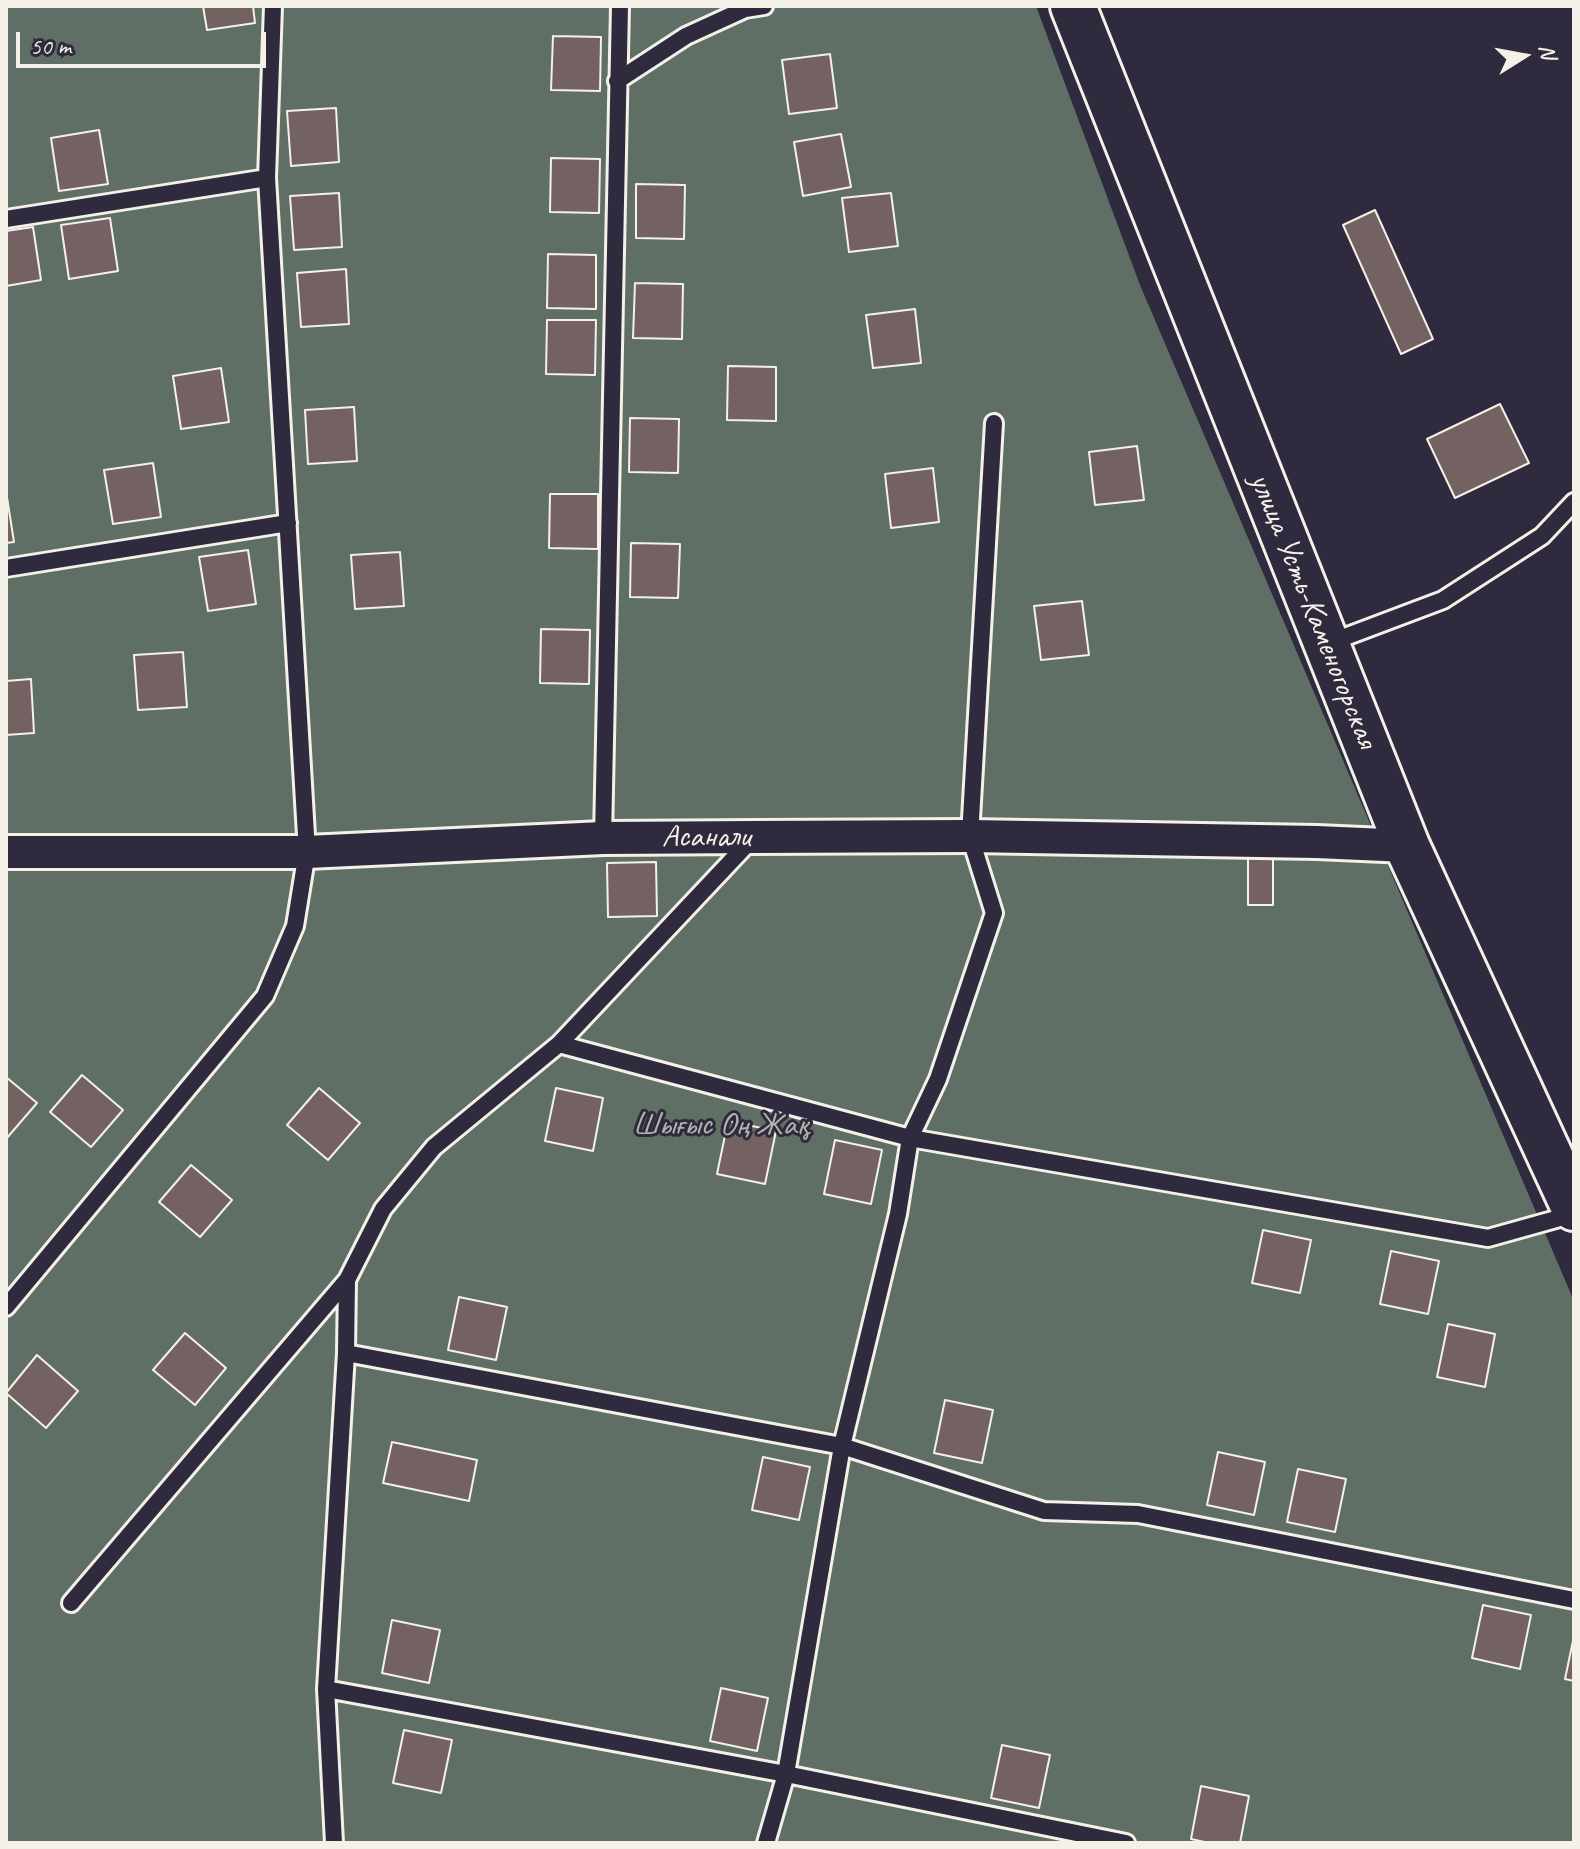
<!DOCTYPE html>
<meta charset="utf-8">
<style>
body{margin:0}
#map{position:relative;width:1580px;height:1849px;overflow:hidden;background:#2f2a3d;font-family:Caveat,sans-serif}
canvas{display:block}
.frame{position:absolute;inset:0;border:8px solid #f4f1e8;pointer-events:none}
.north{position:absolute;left:1484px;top:16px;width:80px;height:80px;-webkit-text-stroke:6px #2f2a3d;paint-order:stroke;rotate:79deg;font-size:22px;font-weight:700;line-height:32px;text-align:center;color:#f4f1e8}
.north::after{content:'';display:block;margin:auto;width:28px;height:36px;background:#f4f1e8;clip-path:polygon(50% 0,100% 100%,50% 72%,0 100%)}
.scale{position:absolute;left:16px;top:32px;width:250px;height:36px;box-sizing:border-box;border:4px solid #f4f1e8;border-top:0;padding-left:10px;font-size:24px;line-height:28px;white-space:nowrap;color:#f4f1e8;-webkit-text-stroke:6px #2f2a3d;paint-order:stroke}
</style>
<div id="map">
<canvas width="1580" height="1849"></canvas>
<div class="frame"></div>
<div class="north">N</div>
<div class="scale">50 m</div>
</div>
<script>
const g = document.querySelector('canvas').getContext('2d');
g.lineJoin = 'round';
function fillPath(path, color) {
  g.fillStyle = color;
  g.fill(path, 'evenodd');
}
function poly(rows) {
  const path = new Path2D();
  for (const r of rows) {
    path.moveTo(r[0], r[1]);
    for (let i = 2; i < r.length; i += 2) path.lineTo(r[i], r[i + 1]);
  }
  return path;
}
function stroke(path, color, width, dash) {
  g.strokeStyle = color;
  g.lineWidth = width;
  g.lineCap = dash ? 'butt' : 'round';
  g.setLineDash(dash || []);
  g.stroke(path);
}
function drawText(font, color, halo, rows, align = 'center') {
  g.font = font + ' Caveat,sans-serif';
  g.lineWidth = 6;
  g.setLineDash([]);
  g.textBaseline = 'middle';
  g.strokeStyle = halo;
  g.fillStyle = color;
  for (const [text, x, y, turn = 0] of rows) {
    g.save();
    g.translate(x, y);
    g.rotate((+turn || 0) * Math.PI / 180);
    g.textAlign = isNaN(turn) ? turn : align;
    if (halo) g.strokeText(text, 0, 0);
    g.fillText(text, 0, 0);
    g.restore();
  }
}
fillPath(poly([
 [6,6,1036,6,1140,285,1574,1301,1574,1843,6,1843]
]), '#5f6f66');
const building = poly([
 [203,6,253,6,255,23,207,30,203,6],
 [553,36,601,37,600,91,551,90,553,36],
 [830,54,837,108,789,114,782,60,830,54],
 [336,108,339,162,291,166,287,111,336,108],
 [99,130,108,184,59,191,51,138,99,130],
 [841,134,851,187,803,196,794,142,841,134],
 [551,158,600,159,599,213,550,212,551,158],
 [636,184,685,185,684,239,636,238,636,184],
 [339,193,342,247,294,250,290,196,339,193],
 [891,193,898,246,849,252,842,198,891,193],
 [1375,210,1433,339,1401,354,1343,225,1375,210],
 [110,218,118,271,69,279,61,225,110,218],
 [33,227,41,280,6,286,6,231,33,227],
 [548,254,596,255,596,309,547,308,548,254],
 [346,269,349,324,301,327,297,273,346,269],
 [635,283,683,284,682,339,633,338,635,283],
 [915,309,921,363,873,368,866,315,915,309],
 [547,320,596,320,595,375,546,374,547,320],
 [728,366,776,367,776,421,727,420,728,366],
 [221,368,229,422,181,429,173,376,221,368],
 [1500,404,1529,463,1455,498,1427,439,1500,404],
 [354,407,357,461,308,464,305,410,354,407],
 [630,418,679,419,678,473,629,472,630,418],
 [1137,446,1144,500,1095,505,1089,452,1137,446],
 [153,463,161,517,113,524,104,470,153,463],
 [933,468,939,522,891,528,885,474,933,468],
 [6,491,14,542,6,543,6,491],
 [550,494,598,494,598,549,549,548,550,494],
 [631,543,680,544,678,598,630,597,631,543],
 [248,550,256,604,208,611,199,557,248,550],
 [400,552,404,606,355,609,351,555,400,552],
 [1082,601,1089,655,1041,660,1034,606,1082,601],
 [541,629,590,630,589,684,540,683,541,629],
 [183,652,187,707,138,710,134,655,183,652],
 [31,679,34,733,6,735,6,681,31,679],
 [1248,857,1273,857,1273,905,1248,905,1248,857],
 [656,862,657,916,608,917,607,863,656,862],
 [82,1075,123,1110,91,1147,50,1112,82,1075],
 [6,1077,37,1103,6,1139,6,1077],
 [319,1088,360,1123,328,1160,287,1125,319,1088],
 [556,1088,603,1098,593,1151,545,1141,556,1088],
 [728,1121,776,1131,765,1184,717,1174,728,1121],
 [835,1140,882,1150,871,1204,824,1194,835,1140],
 [191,1165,232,1200,200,1237,159,1202,191,1165],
 [1263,1230,1311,1240,1300,1293,1252,1283,1263,1230],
 [1391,1251,1439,1261,1428,1314,1380,1304,1391,1251],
 [459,1297,507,1307,496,1360,448,1350,459,1297],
 [1448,1324,1495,1334,1485,1387,1437,1377,1448,1324],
 [185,1333,226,1368,195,1405,153,1370,185,1333],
 [37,1355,78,1391,46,1428,6,1393,37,1355],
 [945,1400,993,1410,982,1463,934,1453,945,1400],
 [392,1442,477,1460,469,1501,383,1483,392,1442],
 [1218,1452,1265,1462,1254,1515,1207,1505,1218,1452],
 [763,1457,810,1467,799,1520,752,1510,763,1457],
 [1298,1469,1346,1479,1335,1532,1287,1522,1298,1469],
 [1483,1605,1531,1615,1520,1669,1472,1658,1483,1605],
 [392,1620,440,1630,429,1683,382,1673,392,1620],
 [1574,1636,1574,1681,1565,1679,1574,1636],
 [721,1688,768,1698,757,1751,710,1741,721,1688],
 [404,1730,452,1740,441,1793,393,1783,404,1730],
 [1002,1745,1050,1755,1039,1808,991,1798,1002,1745],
 [1201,1786,1249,1796,1240,1843,1209,1843,1191,1839,1201,1786]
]);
fillPath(building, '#746161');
stroke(building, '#f4f1e8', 2);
const lane = poly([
 [617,81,686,36,745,9,764,6],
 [6,219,267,178],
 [6,568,288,523],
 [1329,643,1443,600,1542,536,1574,502],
 [603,838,620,6],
 [559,1044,752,839],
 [6,1307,265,996,295,926,307,852,267,178,273,6],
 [346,1353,842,1446,1044,1511,1138,1514,1574,1600],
 [71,1603,347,1280],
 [326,1689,786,1774,1126,1843],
 [334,1843,326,1689,346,1353,347,1280,383,1209,434,1147,559,1044,910,1138,1488,1238,1574,1214],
 [766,1843,786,1774,842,1446,898,1214,910,1138,938,1079,994,913,970,836,994,423]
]);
const street = poly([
 [6,852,307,852,603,838,754,837,970,836,1317,842,1407,846]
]);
const secondary = poly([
 [1073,6,1407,846,1574,1208]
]);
stroke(lane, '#f4f1e8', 22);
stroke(street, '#f4f1e8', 38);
stroke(secondary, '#f4f1e8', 50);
stroke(lane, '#2f2a3d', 16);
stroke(street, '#2f2a3d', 32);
stroke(secondary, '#2f2a3d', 44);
drawText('32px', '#f4f1e8', '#2f2a3d', [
 ["улица Усть-Каменогорская",1313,611,68],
 ["Асанали",706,838]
]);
drawText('32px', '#b1b6ae', '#2f2a3d', [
 ["Шығыс Оң Жақ",721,1126]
]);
</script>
